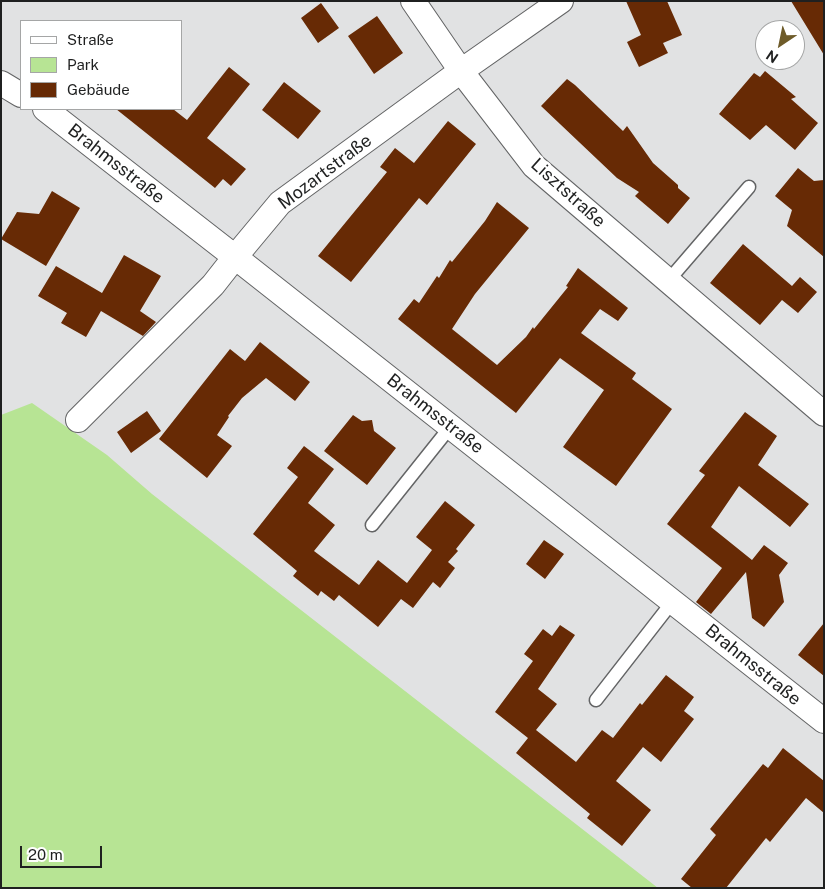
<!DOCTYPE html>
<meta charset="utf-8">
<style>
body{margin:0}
#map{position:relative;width:825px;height:889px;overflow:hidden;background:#e1e2e3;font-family:"Public Sans",sans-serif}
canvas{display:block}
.frame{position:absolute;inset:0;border:2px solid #1f2020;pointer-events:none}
.legend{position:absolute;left:20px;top:20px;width:162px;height:90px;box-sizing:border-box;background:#fff;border:1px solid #a5a6a6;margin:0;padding:6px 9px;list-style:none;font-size:15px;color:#1f2020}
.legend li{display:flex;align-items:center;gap:10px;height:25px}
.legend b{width:25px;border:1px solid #a5a6a6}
.north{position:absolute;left:755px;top:20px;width:50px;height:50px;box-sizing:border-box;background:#fff;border:1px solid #a5a6a6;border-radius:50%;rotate:214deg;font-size:14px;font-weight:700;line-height:20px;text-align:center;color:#1f2020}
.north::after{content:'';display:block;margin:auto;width:18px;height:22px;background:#6e5b29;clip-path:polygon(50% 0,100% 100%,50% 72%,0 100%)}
.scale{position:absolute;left:20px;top:846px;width:82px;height:22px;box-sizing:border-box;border:2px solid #1f2020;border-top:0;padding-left:6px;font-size:15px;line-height:18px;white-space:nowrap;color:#1f2020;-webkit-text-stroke:4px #fff;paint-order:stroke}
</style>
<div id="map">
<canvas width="825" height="889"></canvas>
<div class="frame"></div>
<ul class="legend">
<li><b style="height:6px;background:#fff"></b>Straße</li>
<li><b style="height:14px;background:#b7e494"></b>Park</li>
<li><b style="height:14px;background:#672a05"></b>Gebäude</li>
</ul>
<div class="north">N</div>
<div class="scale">20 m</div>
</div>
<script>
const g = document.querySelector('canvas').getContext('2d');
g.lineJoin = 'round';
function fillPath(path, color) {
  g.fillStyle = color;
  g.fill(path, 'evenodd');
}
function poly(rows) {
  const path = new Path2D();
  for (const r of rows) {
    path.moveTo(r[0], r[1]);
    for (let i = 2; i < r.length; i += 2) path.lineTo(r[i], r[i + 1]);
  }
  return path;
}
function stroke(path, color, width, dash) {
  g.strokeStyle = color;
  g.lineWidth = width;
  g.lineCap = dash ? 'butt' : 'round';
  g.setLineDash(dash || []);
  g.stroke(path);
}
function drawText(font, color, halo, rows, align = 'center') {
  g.font = font + ' "Public Sans",sans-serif';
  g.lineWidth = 5;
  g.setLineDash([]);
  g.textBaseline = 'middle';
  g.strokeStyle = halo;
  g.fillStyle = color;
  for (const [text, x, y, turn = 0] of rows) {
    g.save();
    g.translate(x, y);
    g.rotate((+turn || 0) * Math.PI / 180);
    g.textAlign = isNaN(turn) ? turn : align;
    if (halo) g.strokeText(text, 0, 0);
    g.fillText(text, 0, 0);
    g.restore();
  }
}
fillPath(poly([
 [32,403,107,455,152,494,658,888,1,888,1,415]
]), '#b7e494');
fillPath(poly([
 [626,1,667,1,682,35,663,43,668,53,639,67,627,42,641,35],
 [791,1,824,1,824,55],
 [321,3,339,28,318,43,301,18],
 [377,16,403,53,374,74,348,36],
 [229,67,250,84,207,138,246,169,231,186,223,179,215,188,116,109,173,109,187,120],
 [765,71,796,97,791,99,818,123,795,150,766,125,750,140,719,114,754,73,760,77],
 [567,79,575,85,623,131,627,126,653,163,678,185,678,188,690,198,668,224,635,196,639,192,617,178,541,106],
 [284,82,321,111,298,139,262,110],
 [448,121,476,144,427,205,419,198,351,282,318,256,387,172,380,167,395,148,414,163],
 [798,168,814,181,824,180,824,257,787,226,792,210,775,196],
 [52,191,80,208,46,266,1,239,17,212,39,214],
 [497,202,529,228,475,294,452,329,497,365,526,337,533,327,534,329,568,287,566,286,578,268,628,308,618,321,600,309,581,333,636,373,632,379,672,409,616,486,563,447,604,390,560,358,516,413,398,319,414,299,419,303,437,276,439,278,450,260,452,262,485,221],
 [743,244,792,286,800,277,817,292,798,313,782,300,760,325,710,283],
 [124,255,161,276,140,311,156,322,143,336,101,311,86,337,61,323,67,313,38,296,56,266,102,293],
 [260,342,310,382,295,401,266,378,242,398,228,416,229,417,217,435,232,446,207,478,159,439,230,349,245,361],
 [147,411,161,431,131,453,117,432],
 [745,412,777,436,758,465,809,504,790,527,739,486,711,527,752,560,764,545,788,563,779,575,784,602,764,627,752,618,746,572,711,614,696,602,722,568,667,524,705,475,699,471],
 [353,415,362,421,372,420,374,431,396,448,367,485,324,451],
 [304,446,334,469,308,503,335,525,314,551,359,585,378,560,407,583,432,550,416,537,445,501,475,525,456,549,458,551,448,562,455,568,440,588,433,582,413,608,401,599,378,627,339,595,334,601,321,591,318,596,293,576,297,571,253,534,298,477,287,468],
 [544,540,564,554,545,579,526,564],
 [824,623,824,676,798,655],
 [560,625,575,635,538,689,557,704,536,730,576,762,602,730,613,738,640,703,642,705,666,675,694,697,684,711,694,719,661,762,643,747,616,781,651,810,622,846,587,818,590,814,516,753,528,738,495,712,533,661,524,654,543,629,552,636],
 [783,748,824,781,824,813,806,798,770,842,766,838,726,888,692,888,681,879,716,835,710,829,763,764,768,768]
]), '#672a05');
const service = poly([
 [668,281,749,187],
 [372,525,451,426],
 [596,700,673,601]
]);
const minor = poly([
 [413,1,461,71,534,166,824,414],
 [1,83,21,95],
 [45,109,235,257,824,721],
 [78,420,213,285,235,257,280,203,461,71,561,1]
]);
stroke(service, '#636465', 15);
stroke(minor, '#636465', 26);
stroke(service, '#fff', 12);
stroke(minor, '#fff', 24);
drawText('18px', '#1f2020', '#fff', [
 ["Brahmsstraße",116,164,38],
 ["Mozartstraße",325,172,-37],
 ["Lisztstraße",568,193,42],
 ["Brahmsstraße",435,414,38],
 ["Brahmsstraße",753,665,39]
]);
</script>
